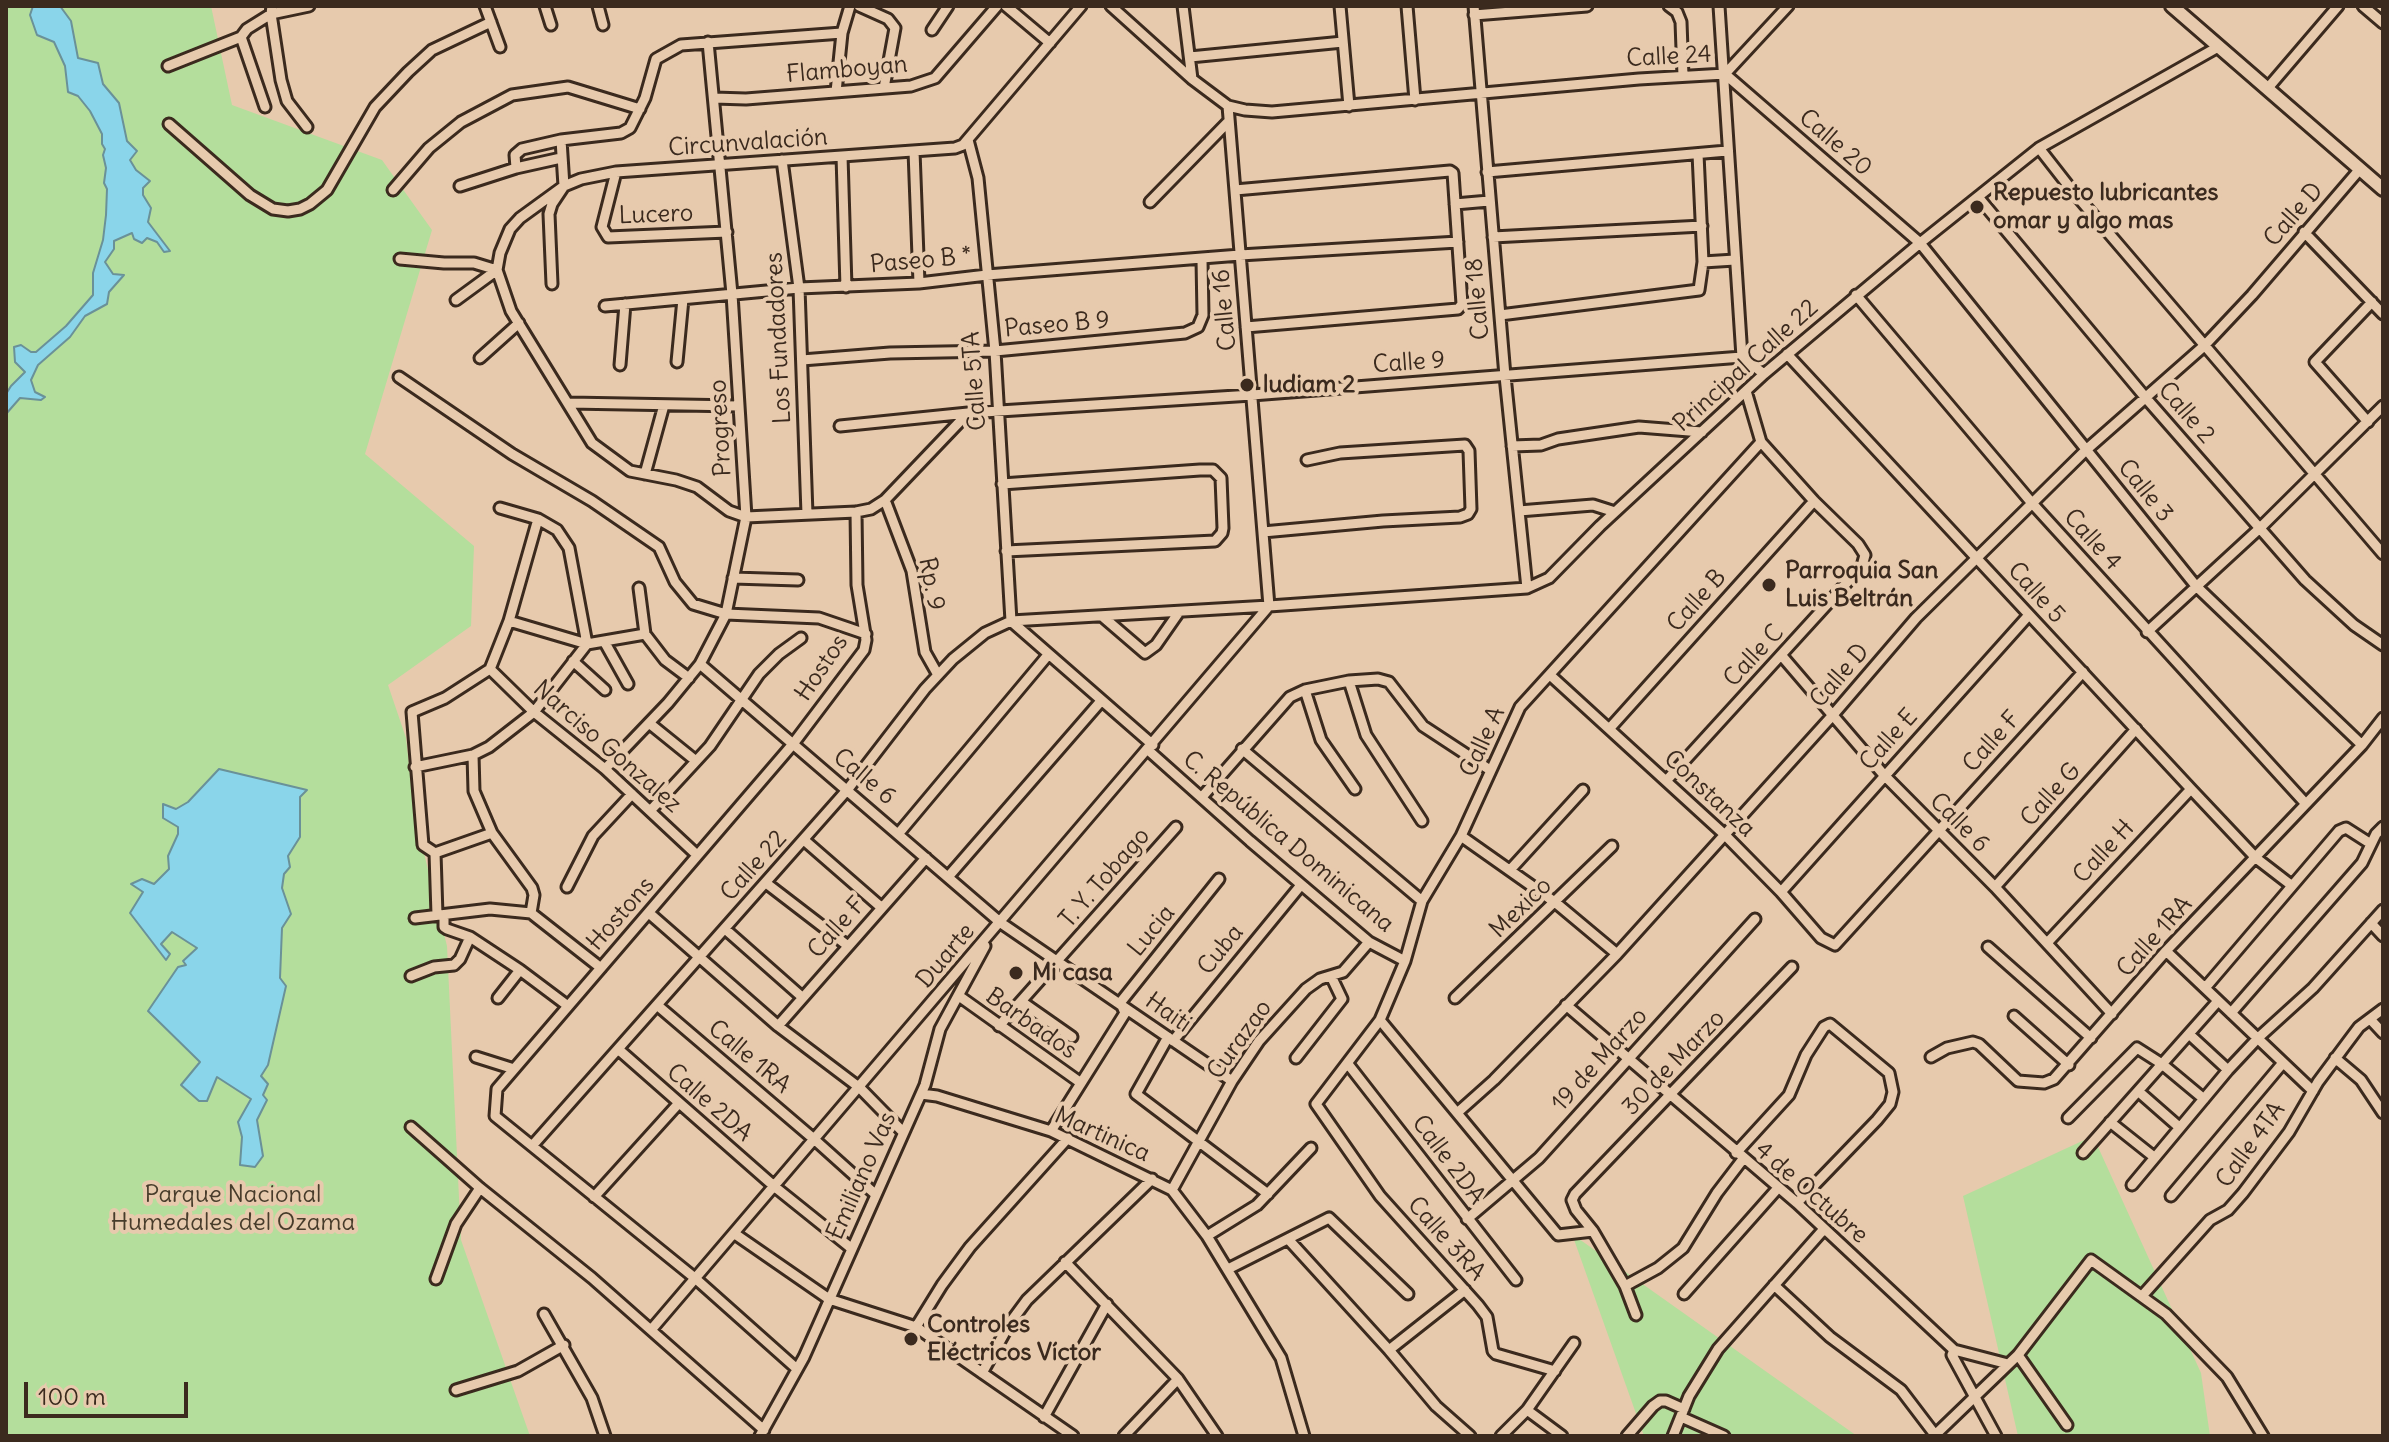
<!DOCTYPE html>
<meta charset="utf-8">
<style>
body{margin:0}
#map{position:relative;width:2389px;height:1442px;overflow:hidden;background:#e7caad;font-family:Delius,sans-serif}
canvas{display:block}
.frame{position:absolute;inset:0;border:8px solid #3b2a1e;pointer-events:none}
.scale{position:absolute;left:24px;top:1382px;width:164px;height:36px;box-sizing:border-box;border:4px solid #3b2a1e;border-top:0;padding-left:10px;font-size:24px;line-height:28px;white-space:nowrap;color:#3b2a1e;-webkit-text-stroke:6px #e7caad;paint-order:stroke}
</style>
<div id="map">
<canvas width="2389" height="1442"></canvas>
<div class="frame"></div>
<div class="scale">100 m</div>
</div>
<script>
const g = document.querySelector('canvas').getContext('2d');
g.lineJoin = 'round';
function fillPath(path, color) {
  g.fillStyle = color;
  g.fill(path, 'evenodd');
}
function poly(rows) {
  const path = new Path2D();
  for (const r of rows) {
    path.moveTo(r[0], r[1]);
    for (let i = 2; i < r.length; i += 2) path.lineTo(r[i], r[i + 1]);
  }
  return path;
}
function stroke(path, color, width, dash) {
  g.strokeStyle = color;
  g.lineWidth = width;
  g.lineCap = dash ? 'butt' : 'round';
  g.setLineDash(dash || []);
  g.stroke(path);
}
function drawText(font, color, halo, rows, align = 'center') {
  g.font = font + ' Delius,sans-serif';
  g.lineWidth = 8;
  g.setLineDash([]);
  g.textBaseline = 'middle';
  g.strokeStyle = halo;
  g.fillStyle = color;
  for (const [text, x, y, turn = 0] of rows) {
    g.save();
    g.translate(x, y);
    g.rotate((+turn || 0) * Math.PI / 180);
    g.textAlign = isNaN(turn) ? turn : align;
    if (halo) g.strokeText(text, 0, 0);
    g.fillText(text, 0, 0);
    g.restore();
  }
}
fillPath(poly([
 [6,6,211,6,232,105,382,160,432,230,365,454,474,546,471,626,388,685,406,738,415,817,447,946,461,1240,530,1436,6,1436],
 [2093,1136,2201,1373,2210,1436,2018,1436,1963,1196],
 [1572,1234,1857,1436,1644,1436]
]), '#b4de9c');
const water = poly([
 [33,6,60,6,71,21,78,58,98,63,103,84,119,103,127,141,137,151,130,160,136,170,150,181,143,188,143,195,151,208,148,222,170,251,164,252,157,242,147,238,142,243,134,239,132,233,114,241,114,249,105,262,113,274,124,275,109,292,107,304,85,316,70,337,38,365,31,380,35,392,45,397,41,400,20,398,6,414,6,394,11,386,25,372,15,362,14,347,21,345,31,352,36,352,66,326,93,295,93,273,103,240,106,215,107,189,104,183,106,168,103,155,105,149,102,144,102,134,90,111,78,96,68,92,65,66,54,42,37,35,30,15,33,6],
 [219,769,307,790,300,797,300,837,288,856,290,867,284,874,282,888,291,914,282,928,280,978,286,986,268,1065,261,1076,268,1084,263,1095,267,1100,257,1120,263,1156,255,1167,240,1165,242,1137,238,1122,251,1099,217,1077,207,1101,199,1101,181,1085,200,1062,148,1011,178,967,186,965,183,961,197,948,172,932,161,944,170,954,166,960,130,913,143,892,131,884,142,879,154,884,169,869,168,856,178,834,178,827,163,818,163,804,176,809,188,802,219,769]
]);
fillPath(water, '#8ad5ea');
stroke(water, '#6a9198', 2);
const street = poly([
 [272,6,271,14,281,80,287,101,307,127],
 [485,6,500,47],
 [545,6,551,25],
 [598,6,603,25],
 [859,6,888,19,895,28,884,88],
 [1006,6,1050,43],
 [1111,6,1192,79,1228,106,1245,110,1272,112,1639,79,1725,74,1788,6],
 [1183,6,1192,79],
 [1340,6,1349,106],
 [1407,6,1415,100],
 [1474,6,1505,376,1527,588],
 [1669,6,1677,12,1681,22,1683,76],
 [1719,6,1742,357,1764,374],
 [2363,6,2383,23],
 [1474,15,1587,6],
 [932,30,948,6],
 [1190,57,1343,42],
 [168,66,241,37],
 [1725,74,1920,243,2196,586,2362,745],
 [2267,89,2338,6],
 [836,92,842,33,850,6],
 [714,98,746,99,911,86,935,78,997,6],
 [1228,106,1269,606],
 [265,107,241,37,247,29,271,14,309,6],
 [169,124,250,195,273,209,288,211,300,209,310,204,327,190,375,107,408,72,432,50,491,22],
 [968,140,978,178,995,351,1011,621],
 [2039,148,2071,189,2383,554],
 [914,151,919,283],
 [842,156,846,287],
 [782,160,799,288,807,514],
 [516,168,515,155,522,149,561,140,621,133,630,128,645,98,656,59,681,45,842,33],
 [616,172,602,227,608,237,727,232],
 [1487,172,1727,151],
 [460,186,516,168,561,158],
 [393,190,429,148,461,122,512,95,568,87,640,109],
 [1235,190,1450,171,1453,173,1462,304,1458,309,1246,327],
 [1978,197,2145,397,2305,580,2354,625,2383,645],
 [1150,202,1229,121],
 [1455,204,1489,201],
 [2304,232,2383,314],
 [1493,237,1702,226],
 [400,259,444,263,474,263,497,270],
 [1703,262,1735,260],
 [552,284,549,214,552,204,564,186,561,140],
 [1856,295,2031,502,2306,804],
 [456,300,497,270],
 [605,306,799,288,919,283,987,275,1240,255,1458,242],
 [1500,315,1699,290,1703,262,1698,154],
 [1787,354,2191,789,2256,858,2291,885],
 [480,358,519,323],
 [802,360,890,353,995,351,1185,333,1198,327,1203,315,1202,260],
 [677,362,683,299],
 [620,365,625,304],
 [399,377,512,454,592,501,659,547,675,582,693,604,726,614,819,618,866,634],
 [569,403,739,406],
 [968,413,885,500,871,509,856,512,746,517,729,511,697,487,676,480,630,471,592,443,511,311,497,270,500,253,510,229,520,218,564,186,581,179,616,172,955,148,963,145,1081,6],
 [2368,422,2315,362,2372,302],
 [840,426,968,413,1252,395,1742,357],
 [1512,446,1541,445,1558,439,1639,427,1702,432],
 [645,474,664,405],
 [1002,484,1200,470,1213,470,1221,478,1223,528,1222,533,1215,541,1006,551],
 [885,500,912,571,925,652,938,675],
 [500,508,538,519,557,530,569,548,587,644,534,712,489,747,473,755,474,791,492,833,532,888,534,895,531,913],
 [1519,511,1593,505,1615,512],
 [1263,532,1383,521,1460,517,1468,514,1471,509,1469,451,1465,445,1340,453,1307,460],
 [733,578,798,580],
 [639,588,645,634],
 [1102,616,1145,653,1156,645,1179,612],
 [509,621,587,644,645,634,665,660,689,678],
 [1011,621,1153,745],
 [2147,632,2260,528,2383,406],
 [604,641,628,684],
 [1782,656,1884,775,1995,887,2112,1014],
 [573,661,605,690],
 [700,664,1001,923,1232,1081],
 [490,669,534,712,605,769,697,855],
 [1550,675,1725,835,1781,892,1821,938,1835,945,2083,672],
 [1349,681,1366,735,1422,821],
 [1305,690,1321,740,1355,789],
 [649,723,696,761],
 [1610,728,1814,501],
 [1242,749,1422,901],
 [1148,750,1250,841,1369,942,1405,961],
 [415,767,473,755],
 [605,769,668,703,700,664,726,614,746,517,732,294,708,42],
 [1666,781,1862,566,1865,555,1858,544,1814,501,1761,442,1746,391],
 [1202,797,1290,697,1305,690,1349,681,1378,679,1389,682,1423,726,1490,770],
 [650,811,710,746,759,674,779,654,801,638],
 [899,833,1048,655],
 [1461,836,1556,903,1617,954],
 [804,840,882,908],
 [435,853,423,845,412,712,445,698,490,669,509,621,538,519],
 [435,853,437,915],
 [435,853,492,833],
 [1510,870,1583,790],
 [948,877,1101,701],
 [766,883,848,946],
 [567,887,593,836,632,794],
 [1995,887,2136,729],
 [1781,892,2028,616],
 [649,913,778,1026,860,1088,903,1132],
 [444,915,444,927,447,929,470,937,520,970,568,1006],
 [415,918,490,909,531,913,601,968],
 [2371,923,2383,936],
 [725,929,802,997],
 [2047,943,2191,789],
 [1988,947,2091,1038],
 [2166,951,2313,1091],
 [411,976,434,967,454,965,460,959,470,937],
 [2205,988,2339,831,2346,828,2371,844],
 [959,996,1081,1083],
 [498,998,520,970],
 [1455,998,1612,846],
 [1022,1002,1072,1037],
 [1120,1003,1219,879],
 [657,1005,815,1140,875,1194],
 [1566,1005,1797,1203,1954,1350,1952,1355,1996,1436],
 [2231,1013,2362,863,2376,834,2383,827],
 [2014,1016,2069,1065],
 [2370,1019,2383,1033],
 [1380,1020,1558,1235,1593,1231],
 [778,1026,926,858],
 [999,1026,1176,827],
 [2189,1034,2228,1070],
 [1168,1037,1136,1094,1268,1194],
 [1173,1041,1301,885],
 [618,1049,775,1187,851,1248],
 [476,1057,514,1069],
 [1931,1057,1947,1048,1973,1042,1979,1044,2018,1081,2044,1083,2054,1079,2166,951,2362,745,2383,718],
 [1296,1058,1342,999,1331,976],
 [2335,1058,2361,1080,2383,1113],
 [1348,1064,1516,1280],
 [2138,1091,2179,1127],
 [921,1094,937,1096,1051,1131,1172,1190,1207,1236,1281,1358,1304,1436],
 [1457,1113,1494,1080,1617,954,1832,716,1916,618,2086,450,2204,346,2252,295,2360,169],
 [2068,1118,2137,1048,2162,1064,2204,1099],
 [2110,1122,2154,1157],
 [411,1127,480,1188,592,1278,764,1430],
 [1051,1131,1125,1013,1122,1006],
 [532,1146,848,789,925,689,953,659,985,633,1011,621,1269,606,1527,588,1549,578,1600,526,1764,374,1920,243,2039,148,2218,47],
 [1736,1153,1789,1095,1806,1055,1824,1027,1830,1024,1889,1073,1893,1092,1890,1104,1877,1120,1797,1203],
 [2083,1153,2218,1001],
 [2132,1185,2228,1070,2258,1038,2313,988,2383,910],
 [1172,1190,1232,1081,1259,1041,1306,989,1320,979,1343,972,1369,942],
 [2171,1196,2282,1064],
 [594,1197,679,1103],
 [1467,1219,1539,1158,1755,919],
 [735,1234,829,1299,916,1327,1073,1436],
 [1207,1236,1257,1205,1311,1148],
 [1288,1239,1389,1350,1436,1406,1470,1436],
 [1065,1262,1178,1379,1217,1436],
 [1228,1269,1329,1218,1408,1294],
 [436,1279,456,1224,480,1188],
 [1774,1285,1830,1337,1901,1390,1936,1436],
 [1625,1286,1658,1268,1683,1248,1717,1193,1743,1159],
 [1684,1294,1778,1188],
 [2142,1296,2210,1220,2228,1210,2243,1193,2289,1132,2318,1082,2347,1043,2359,1027,2383,1009],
 [544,1314,592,1398,605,1436],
 [1636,1315,1625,1286,1593,1231,1576,1210,1572,1200,1575,1194,1792,967],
 [916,1327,942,1285,970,1247,1068,1138],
 [651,1330,1269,606],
 [1389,1350,1465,1290],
 [1954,1350,2008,1364],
 [2018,1355,2067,1425],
 [797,1369,696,1279,495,1116,497,1089,793,744,864,650,866,640,857,585,856,512],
 [1555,1371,1496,1354,1493,1351,1487,1317,1478,1305,1380,1196,1316,1104,1380,1020,1405,961,1422,901,1461,836,1520,707,1761,442],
 [982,1373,1010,1323,1027,1300,1152,1179],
 [456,1390,518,1371,564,1345],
 [1527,1410,1562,1436],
 [1044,1417,1107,1304],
 [1681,1417,1724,1436],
 [1935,1435,2018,1355,2091,1260,2166,1314,2227,1377,2263,1436],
 [760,1436,804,1357,925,1085,940,1029,985,946],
 [1124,1436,1178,1379],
 [1501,1436,1527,1410,1574,1343],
 [1627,1436,1653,1406,1660,1401,1666,1401,1684,1409],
 [1673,1436,1689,1396,1718,1349,1824,1229]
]);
const secondary = poly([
 [2172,6,2383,189]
]);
stroke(street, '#3b2a1e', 15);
stroke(secondary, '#3b2a1e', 18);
stroke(street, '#e7caad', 9);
stroke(secondary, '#e7caad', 12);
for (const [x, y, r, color] of [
 [1977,207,8,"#3b2a1e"],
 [1247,385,8,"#3b2a1e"],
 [1769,585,8,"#3b2a1e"],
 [1016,973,8,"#3b2a1e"],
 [911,1339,8,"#3b2a1e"]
]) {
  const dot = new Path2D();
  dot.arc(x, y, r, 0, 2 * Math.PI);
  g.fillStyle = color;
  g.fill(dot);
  stroke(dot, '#e7caad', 3);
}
drawText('24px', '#3b2a1e', '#e7caad', [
 ["Calle 24",1669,57,-3],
 ["Flamboyan",847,70,-5],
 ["Circunvalación",748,143,-4],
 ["Calle 20",1835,143,41],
 ["Lucero",656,215,-2],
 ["Calle D",2294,215,-49],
 ["Paseo B *",921,261,-5],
 ["Calle 18",1478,299,-95],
 ["Calle 16",1225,310,-95],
 ["Paseo B 9",1057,325,-5],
 ["Los Fundadores",779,338,-93],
 ["Calle 9",1409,363,-4],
 ["Principal Calle 22",1746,366,-42],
 ["Calle 5TA",975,381,-94],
 ["Calle 2",2186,413,49],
 ["Progreso",721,428,-93],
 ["Calle 3",2145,491,51],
 ["Calle 4",2092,540,48],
 ["Rp. 9",931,584,79],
 ["Calle 5",2036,593,48],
 ["Calle B",1697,601,-48],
 ["Calle C",1754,656,-47],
 ["Hostos",822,668,-56],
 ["Calle D",1840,676,-49],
 ["Calle E",1889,740,-48],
 ["Calle A",1483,742,-65],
 ["Calle F",1992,742,-48],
 ["Narciso Gonzalez",607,747,41],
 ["Calle 6",864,777,40],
 ["Constanza",1709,794,43],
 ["Calle G",2051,795,-48],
 ["Calle 6",1959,823,45],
 ["C. República Dominicana",1288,842,40],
 ["Calle H",2104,852,-47],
 ["Calle 22",754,866,-48],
 ["T. Y. Tobago",1105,878,-49],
 ["Mexico",1521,908,-44],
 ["Hostons",621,914,-49],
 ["Calle F",837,928,-48],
 ["Lucia",1152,931,-51],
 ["Calle 1RA",2155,937,-48],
 ["Cuba",1221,950,-51],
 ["Duarte",946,956,-50],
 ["Haiti",1168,1013,35],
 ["Barbados",1031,1024,35],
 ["Curazao",1240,1040,-54],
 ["Calle 1RA",749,1057,40],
 ["19 de Marzo",1600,1060,-48],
 ["30 de Marzo",1674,1063,-46],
 ["Calle 2DA",709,1103,41],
 ["Martinica",1102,1135,24],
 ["Calle 4TA",2251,1145,-54],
 ["Calle 2DA",1448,1160,53],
 ["Emiliano Vas",862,1176,-66],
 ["4 de Octubre",1811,1193,41],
 ["Calle 3RA",1446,1239,48]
]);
drawText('bold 24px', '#3b2a1e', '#e7caad', [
 ["Repuesto lubricantes",1993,193],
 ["omar y algo mas",1993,221],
 ["ludiam 2",1263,385],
 ["Parroquia San",1785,571],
 ["Luis Beltrán",1785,599],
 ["Mi casa",1032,973],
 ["Controles",927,1325],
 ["Eléctricos Víctor",927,1353]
], 'left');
drawText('24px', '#473c2b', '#e7caad', [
 ["Parque Nacional",233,1195],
 ["Humedales del Ozama",233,1223]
]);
</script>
